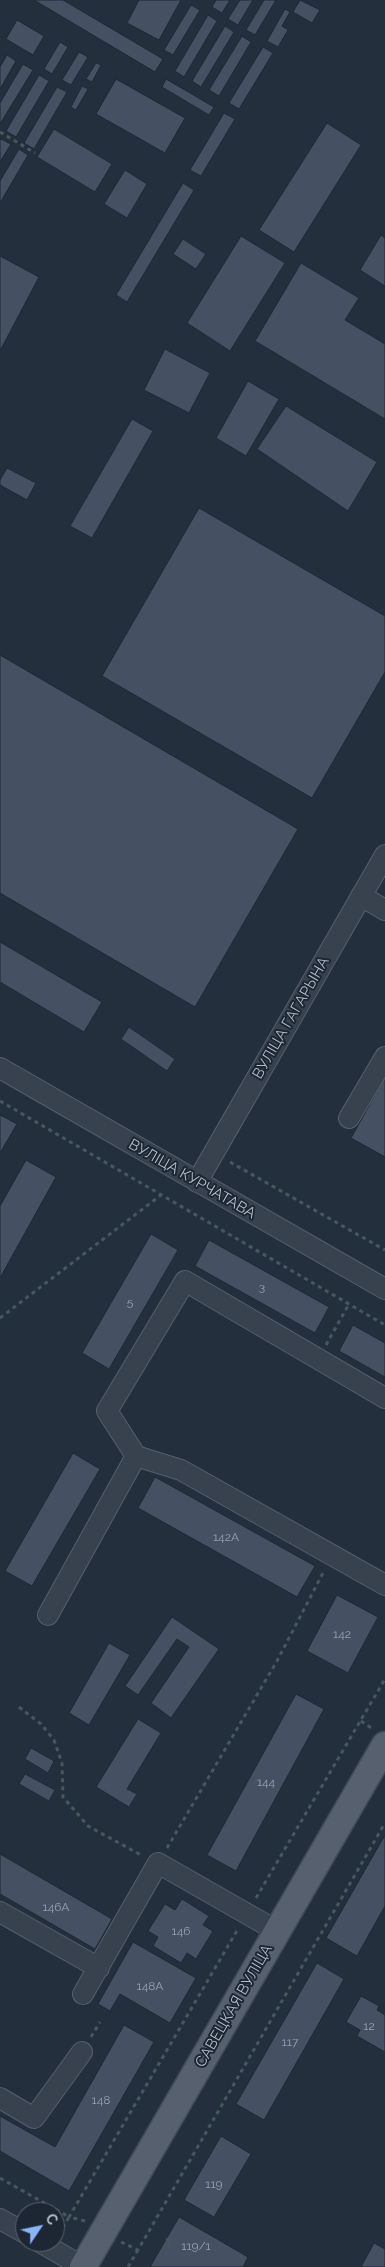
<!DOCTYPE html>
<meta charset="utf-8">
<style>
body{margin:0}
#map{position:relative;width:385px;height:2267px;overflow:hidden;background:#242f3e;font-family:Raleway,sans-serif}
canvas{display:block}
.north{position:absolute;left:15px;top:2202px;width:50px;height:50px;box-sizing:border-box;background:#1d2633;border:1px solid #59626f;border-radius:50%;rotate:56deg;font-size:14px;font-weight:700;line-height:20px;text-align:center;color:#b4bcc9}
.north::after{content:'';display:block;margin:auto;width:18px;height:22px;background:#8ab4f8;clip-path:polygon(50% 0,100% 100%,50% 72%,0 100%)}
</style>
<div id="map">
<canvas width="385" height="2267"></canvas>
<div class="north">С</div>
</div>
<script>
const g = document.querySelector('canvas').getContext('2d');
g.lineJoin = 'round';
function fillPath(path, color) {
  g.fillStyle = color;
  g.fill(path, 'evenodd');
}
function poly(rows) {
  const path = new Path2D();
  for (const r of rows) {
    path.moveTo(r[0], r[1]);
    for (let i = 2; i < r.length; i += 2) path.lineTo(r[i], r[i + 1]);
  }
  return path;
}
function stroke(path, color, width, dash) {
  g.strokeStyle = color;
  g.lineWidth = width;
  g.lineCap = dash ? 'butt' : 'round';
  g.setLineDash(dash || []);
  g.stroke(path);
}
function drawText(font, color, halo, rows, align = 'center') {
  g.font = font + ' Raleway,sans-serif';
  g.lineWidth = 4;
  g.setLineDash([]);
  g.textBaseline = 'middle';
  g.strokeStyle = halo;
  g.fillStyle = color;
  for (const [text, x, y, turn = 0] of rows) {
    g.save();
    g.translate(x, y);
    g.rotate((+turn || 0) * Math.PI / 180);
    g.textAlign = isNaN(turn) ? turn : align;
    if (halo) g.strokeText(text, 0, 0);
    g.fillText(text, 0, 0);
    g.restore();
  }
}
const building = poly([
 [34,0,63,0,163,59,155,72,34,0],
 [139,0,181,0,159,40,127,23,139,0],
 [216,0,230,0,222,13,212,7,216,0],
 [240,0,253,0,238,25,228,19,240,0],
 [264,0,276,0,255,35,246,30,264,0],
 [300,0,320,10,312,23,293,12,300,0],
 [191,5,200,10,173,55,164,50,191,5],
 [285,9,290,12,282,26,288,30,278,47,267,41,285,9],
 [208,15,217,21,184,77,175,71,208,15],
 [17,20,44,36,33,55,6,39,17,20],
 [225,26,234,32,201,87,192,81,225,26],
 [242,36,251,42,219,96,209,90,242,36],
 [60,42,68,47,52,74,44,69,60,42],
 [263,47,273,53,239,109,229,103,263,47],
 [79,52,88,57,71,85,62,80,79,52],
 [7,55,16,61,0,89,0,67,7,55],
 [96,63,101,65,92,82,86,79,96,63],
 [23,64,33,70,0,124,0,103,23,64],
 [39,75,49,81,16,137,6,131,39,75],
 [116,79,185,118,165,153,96,114,116,79],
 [166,79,214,107,209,115,162,87,166,79],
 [82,86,88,89,76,110,71,107,82,86],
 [57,87,67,92,34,149,24,143,57,87],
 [224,113,235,119,201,176,190,170,224,113],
 [327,123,361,145,294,252,259,230,327,123],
 [54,129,112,164,95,192,37,157,54,129],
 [1,139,11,144,0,162,0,140,1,139],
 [19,149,28,155,0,203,0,181,19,149],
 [125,170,147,184,127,218,104,204,125,170],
 [183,183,194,190,127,302,116,295,183,183],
 [381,235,385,238,385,286,360,270,381,235],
 [241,236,285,263,230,351,187,323,241,236],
 [183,239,206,254,196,269,173,254,183,239],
 [0,256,39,277,0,351,0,256],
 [301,263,359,298,345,320,385,344,385,419,255,341,301,263],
 [165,349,210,373,189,413,144,390,165,349],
 [248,381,279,399,246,456,216,438,248,381],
 [286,406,377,462,348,511,257,449,286,406],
 [132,419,153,431,92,538,70,526,132,419],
 [7,468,36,483,27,500,0,485,0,480,7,468],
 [199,508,385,616,385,672,312,798,102,676,199,508],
 [0,655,298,829,195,1007,0,893,0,655],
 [0,942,102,1002,84,1032,0,982,0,942],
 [129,1027,175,1059,167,1071,121,1039,129,1027],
 [385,1077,385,1157,351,1138,385,1077],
 [0,1115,17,1124,0,1153,0,1115],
 [26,1160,56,1177,0,1278,0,1206,26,1160],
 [151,1234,178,1250,109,1369,82,1353,151,1234],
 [209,1240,329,1307,315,1333,195,1266,209,1240],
 [353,1325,385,1343,385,1377,339,1351,353,1325],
 [73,1453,100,1469,32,1586,5,1571,73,1453],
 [155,1477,315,1566,297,1597,138,1508,155,1477],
 [337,1595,378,1617,348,1673,307,1651,337,1595],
 [172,1617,219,1649,171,1718,151,1703,189,1647,177,1639,138,1695,125,1686,172,1617],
 [109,1643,130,1655,89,1725,69,1713,109,1643],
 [296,1694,324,1709,236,1871,207,1855,296,1694],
 [138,1719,161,1733,127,1789,137,1794,129,1807,96,1787,138,1719],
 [31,1748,54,1761,48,1773,25,1759,31,1748],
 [25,1774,55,1790,49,1801,19,1784,25,1774],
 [385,1835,385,1906,357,1956,326,1938,385,1835],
 [0,1854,112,1919,95,1949,0,1894,0,1854],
 [182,1899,209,1916,203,1925,213,1931,196,1959,187,1953,181,1963,153,1946,158,1937,148,1931,165,1904,175,1910,182,1899],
 [133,1942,196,1978,170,2023,120,1994,110,2011,98,2004,133,1942],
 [317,1963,344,1979,264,2120,236,2104,317,1963],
 [361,1996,379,2006,377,2010,385,2015,385,2052,357,2036,360,2030,346,2022,361,1996],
 [124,2025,154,2042,69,2191,0,2151,0,2116,55,2147,124,2025],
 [221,2136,251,2154,214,2217,184,2200,221,2136],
 [179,2217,248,2257,243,2267,150,2267,179,2217],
 [374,2243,385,2249,385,2267,361,2267,374,2243]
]);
fillPath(building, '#455162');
stroke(building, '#1f2835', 1);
const minor = poly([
 [361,896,385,910],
 [0,1068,385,1289],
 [349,1118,385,1057],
 [197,1182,385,855],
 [136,1456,181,1470,385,1585],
 [48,1615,136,1456,107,1411,185,1281,385,1398],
 [0,1912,99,1968],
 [83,1994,158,1863,277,1931],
 [0,2098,34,2118,82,2052],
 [0,2219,25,2233],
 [40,2242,83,2267]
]);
const major = poly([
 [83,2267,385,1745]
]);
stroke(minor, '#565f6c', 22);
stroke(major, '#414a57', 29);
stroke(poly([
 [0,132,35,153],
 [0,1101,385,1325],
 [230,1162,385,1250],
 [0,1318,161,1195],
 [326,1345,349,1304],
 [19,1707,41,1724,54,1740,62,1763,63,1797,88,1826,141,1855],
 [361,1721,373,1729],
 [167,1848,277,1661,324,1571],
 [256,1898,385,1679],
 [91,2037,100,2022],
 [0,2178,69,2217,61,2231],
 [85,2221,69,2217,238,1929],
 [166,2239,171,2241,168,2246],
 [121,2242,138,2250,385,1823],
 [128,2267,138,2250]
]), '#44595c', 3, [4, 4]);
stroke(minor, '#38414e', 20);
stroke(major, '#56606e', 26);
drawText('12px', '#98a1af', null, [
 ["3",262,1287],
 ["5",130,1302],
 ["142А",226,1537],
 ["142",342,1634],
 ["144",266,1782],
 ["146А",56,1907],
 ["146",181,1931],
 ["148А",150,1986],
 ["12",369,2026],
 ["117",290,2042],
 ["148",101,2100],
 ["119",214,2184],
 ["119/1",196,2246]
]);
drawText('15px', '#b4bcc9', '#1d2633', [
 ["ВУЛІЦА ГАГАРЫНА",291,1018,-60],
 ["ВУЛІЦА КУРЧАТАВА",192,1179,30],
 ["САВЕЦКАЯ ВУЛІЦА",234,2006,-60]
]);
</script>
